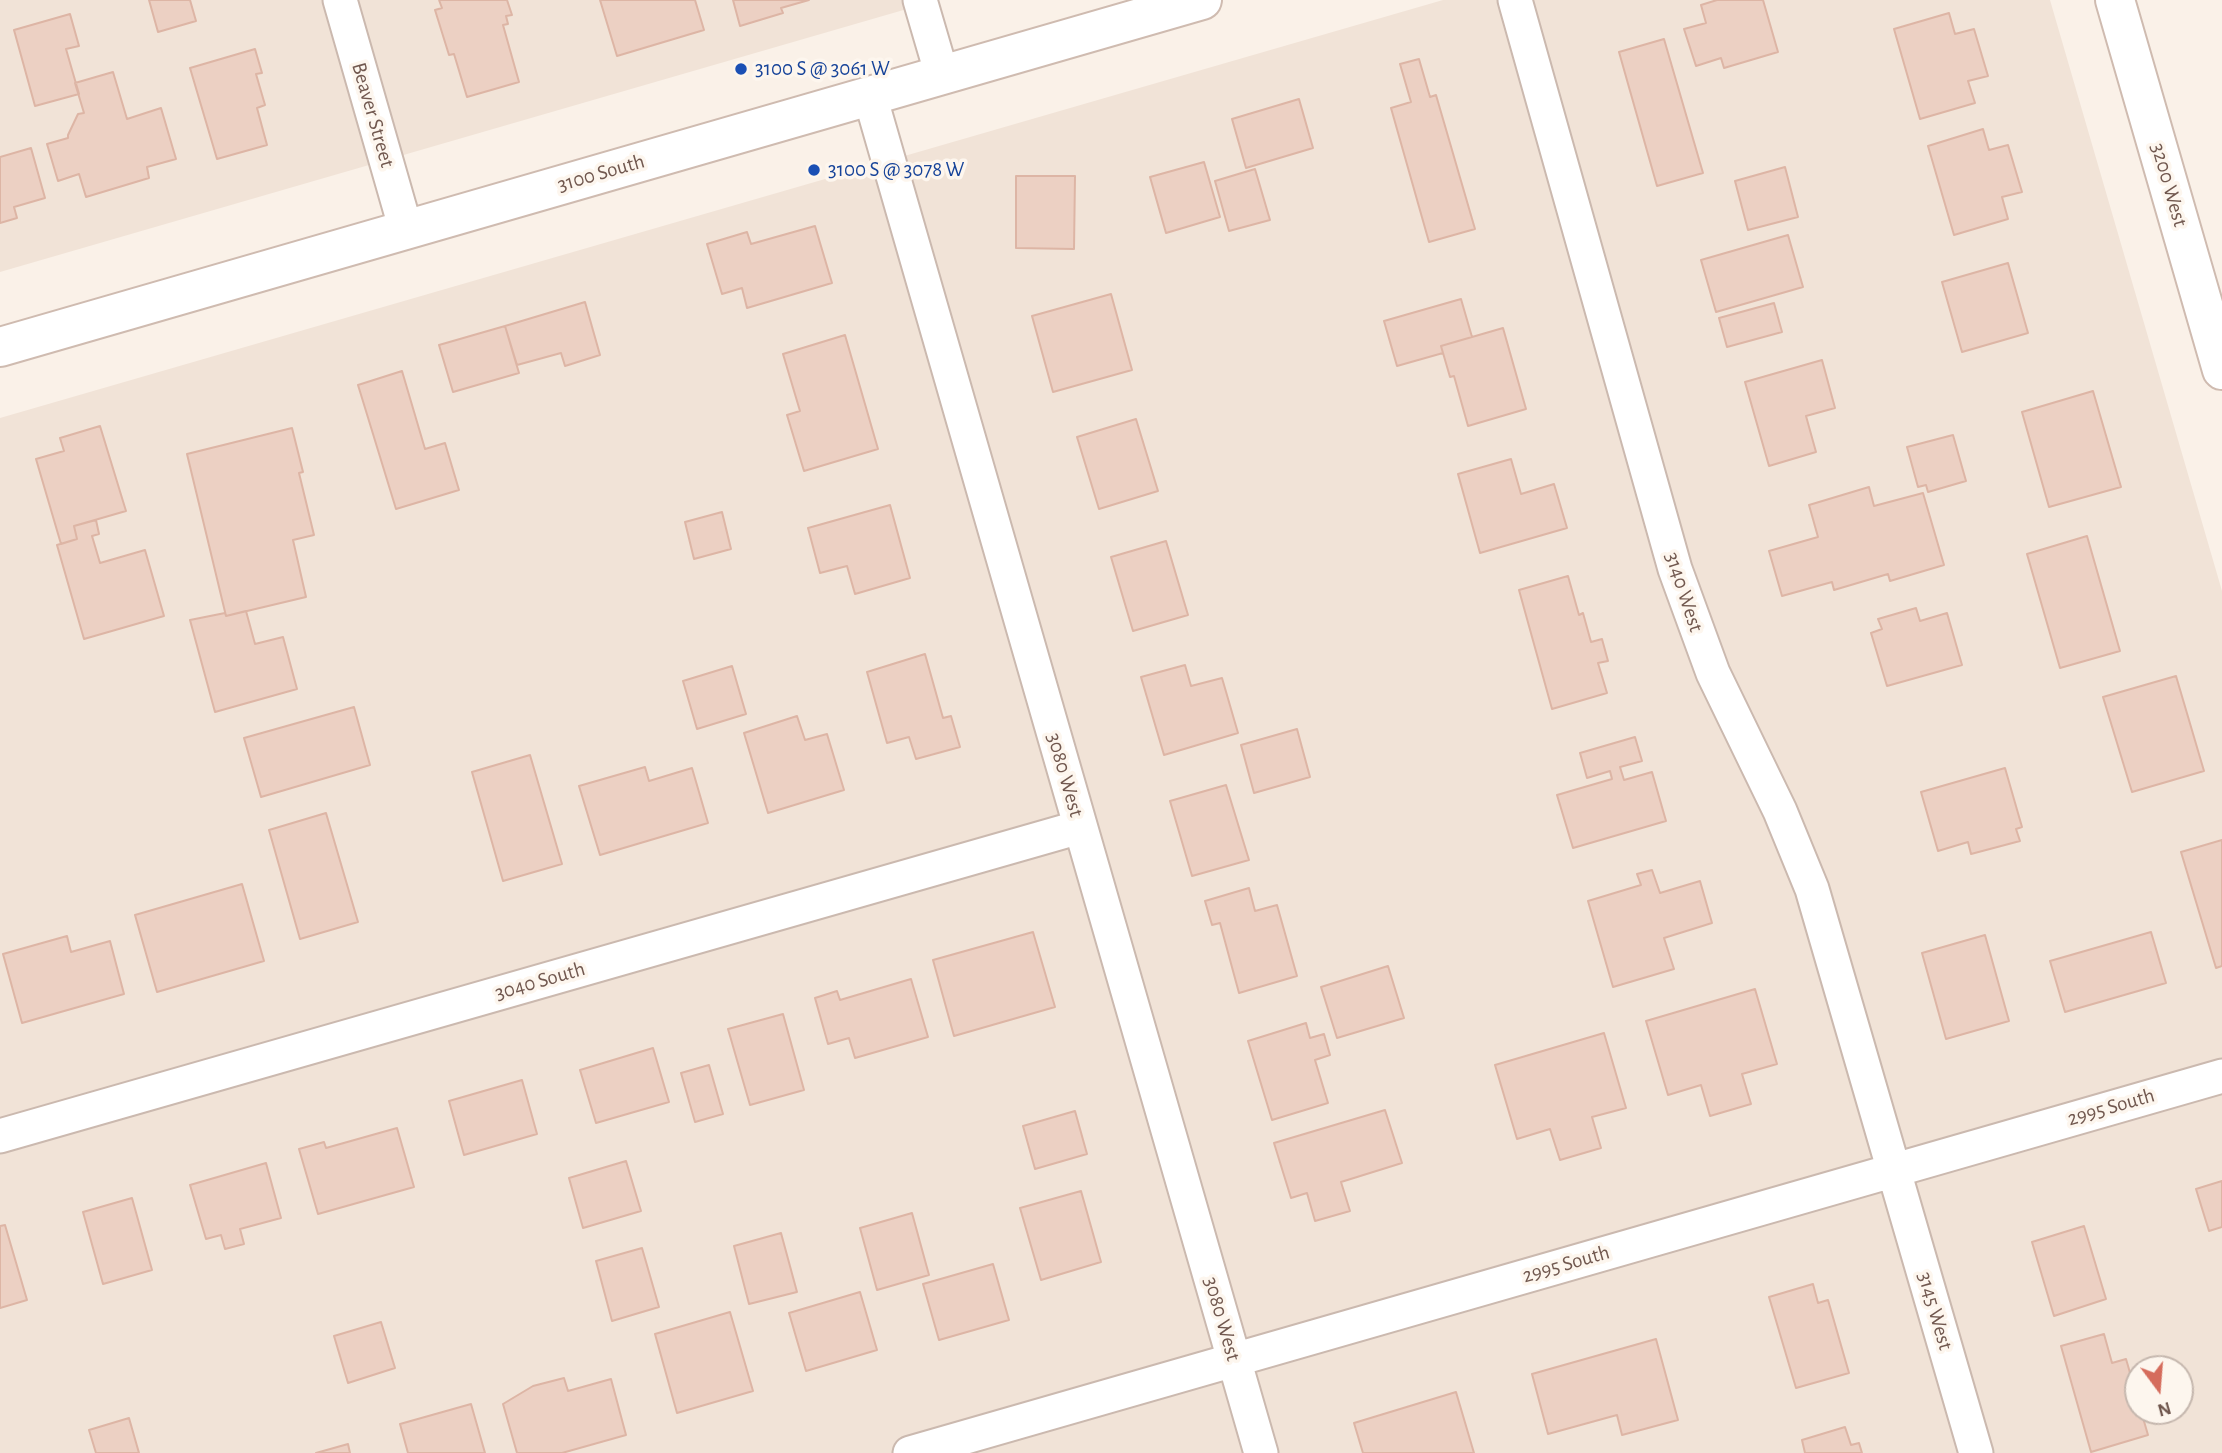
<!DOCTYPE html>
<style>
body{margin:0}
#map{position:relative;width:2222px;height:1453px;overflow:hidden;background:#faf1e8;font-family:"Alegreya Sans",sans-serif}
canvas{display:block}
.north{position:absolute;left:2124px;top:1355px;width:70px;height:70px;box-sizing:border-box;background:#fdf6ee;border:2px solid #c5b7ae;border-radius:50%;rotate:164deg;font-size:19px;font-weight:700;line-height:28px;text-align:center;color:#71584f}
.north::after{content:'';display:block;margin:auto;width:24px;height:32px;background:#d56c5c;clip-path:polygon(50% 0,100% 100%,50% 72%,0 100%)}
</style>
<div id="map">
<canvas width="2222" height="1453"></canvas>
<div class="north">N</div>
</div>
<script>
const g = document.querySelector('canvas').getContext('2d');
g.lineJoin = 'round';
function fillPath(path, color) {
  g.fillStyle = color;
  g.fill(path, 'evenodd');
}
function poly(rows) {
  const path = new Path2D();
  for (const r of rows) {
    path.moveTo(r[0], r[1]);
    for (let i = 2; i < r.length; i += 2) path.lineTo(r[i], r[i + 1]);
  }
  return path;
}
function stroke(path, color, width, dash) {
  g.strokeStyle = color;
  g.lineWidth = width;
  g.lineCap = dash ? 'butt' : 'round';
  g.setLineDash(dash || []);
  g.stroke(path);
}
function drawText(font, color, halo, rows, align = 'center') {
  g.font = font + ' "Alegreya Sans",sans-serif';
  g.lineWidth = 7;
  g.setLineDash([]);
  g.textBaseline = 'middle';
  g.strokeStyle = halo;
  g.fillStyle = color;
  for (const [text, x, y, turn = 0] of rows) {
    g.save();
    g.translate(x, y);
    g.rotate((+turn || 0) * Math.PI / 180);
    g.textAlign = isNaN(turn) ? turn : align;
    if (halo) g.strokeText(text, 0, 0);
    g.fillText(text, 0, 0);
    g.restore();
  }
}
fillPath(poly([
 [0,0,938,0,0,272],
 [1443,0,2050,0,2222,591,2222,1453,0,1453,0,418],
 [2138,1369,2180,1369,2180,1411,2138,1411]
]), '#f1e3d7');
const building = poly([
 [149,0,190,0,196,21,158,32,149,0],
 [439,0,507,0,512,15,506,16,508,24,503,25,519,82,467,97,454,54,449,55,435,10,442,8,439,0],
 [600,0,695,0,704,30,617,56,600,0],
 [733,0,809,0,781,8,783,13,740,26,733,0],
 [1717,0,1763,0,1778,52,1724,68,1721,58,1696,66,1684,29,1706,23,1701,5,1717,0],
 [1949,13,1955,34,1974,29,1988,76,1968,81,1975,103,1920,119,1894,29,1949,13],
 [70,14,79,46,66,49,79,94,35,106,14,30,70,14],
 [1664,39,1703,173,1657,186,1619,52,1664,39],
 [255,49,262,73,256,74,265,105,257,108,267,145,217,159,190,68,255,49],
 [1419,59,1430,97,1436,95,1475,229,1429,242,1391,108,1411,102,1400,64,1419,59],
 [113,72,127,119,161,108,176,159,147,167,149,178,86,197,79,174,58,181,47,144,68,138,68,135,78,114,84,113,75,83,113,72],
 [1299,99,1313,148,1246,168,1232,119,1299,99],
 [1983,129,1989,150,2008,145,2022,192,2002,197,2008,219,1954,235,1928,146,1983,129],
 [31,148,45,198,14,207,17,218,0,223,0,157,31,148],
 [1204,162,1220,217,1166,233,1150,177,1204,162],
 [1785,167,1798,217,1748,230,1735,181,1785,167],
 [1255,169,1270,220,1229,231,1215,181,1255,169],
 [1016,176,1075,176,1074,249,1016,248,1016,176],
 [815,226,832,283,747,308,742,288,722,294,707,244,747,232,751,244,815,226],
 [1788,235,1803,287,1716,312,1701,260,1788,235],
 [2008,263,2028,333,1962,352,1942,282,2008,263],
 [1111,294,1132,370,1053,392,1032,316,1111,294],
 [1461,299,1472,337,1441,346,1443,353,1397,366,1384,321,1461,299],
 [585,302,600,355,565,366,561,353,517,365,505,326,585,302],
 [1774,303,1782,332,1727,347,1719,318,1774,303],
 [505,326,519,373,453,392,439,345,505,326],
 [1503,328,1526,409,1468,426,1454,376,1450,377,1441,346,1503,328],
 [845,335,878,449,804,471,787,415,800,411,783,354,845,335],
 [1822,360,1835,408,1806,416,1816,452,1769,466,1745,382,1822,360],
 [402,371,425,449,445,443,459,490,396,509,358,385,402,371],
 [2093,391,2121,487,2049,507,2022,412,2093,391],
 [1136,419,1158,491,1099,509,1077,437,1136,419],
 [100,426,126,511,74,526,77,539,61,544,36,459,64,451,60,438,100,426],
 [292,428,303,472,299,473,314,535,293,540,306,597,226,616,187,454,292,428],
 [1953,435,1966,481,1928,492,1926,485,1918,487,1907,447,1953,435],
 [1511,459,1521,494,1554,484,1567,528,1480,553,1458,474,1511,459],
 [1869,487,1874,506,1923,493,1944,565,1890,581,1888,574,1834,590,1832,582,1782,596,1769,551,1818,537,1809,505,1869,487],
 [890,505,910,578,855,594,847,566,820,573,808,528,890,505],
 [722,512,731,549,694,559,685,522,722,512],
 [96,520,99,534,92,536,100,563,145,550,164,616,84,639,57,545,77,539,74,526,96,520],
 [2087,536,2120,651,2060,668,2027,554,2087,536],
 [1166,541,1188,615,1133,631,1111,557,1166,541],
 [1568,576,1579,615,1583,613,1591,642,1602,639,1608,661,1598,663,1607,693,1552,709,1519,590,1568,576],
 [1916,608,1920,621,1947,613,1962,665,1887,686,1871,633,1882,629,1878,619,1916,608],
 [246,611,255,644,283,637,297,689,215,712,190,620,225,613,226,616,246,611],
 [925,654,943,718,951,716,960,747,916,759,909,737,887,743,867,672,925,654],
 [1185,665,1191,686,1222,678,1238,733,1164,755,1141,677,1185,665],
 [732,666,746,714,697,729,683,681,732,666],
 [2176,676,2204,771,2132,792,2103,697,2176,676],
 [354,707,370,765,261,797,244,738,354,707],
 [797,716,805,740,827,734,844,790,768,813,744,733,797,716],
 [1297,729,1310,777,1254,793,1241,745,1297,729],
 [1635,737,1642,761,1620,767,1624,780,1652,772,1666,821,1573,848,1557,795,1612,779,1610,771,1587,778,1580,753,1635,737],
 [530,755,562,864,503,881,472,772,530,755],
 [645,767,649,781,692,768,708,823,600,855,579,786,645,767],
 [2005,768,2022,827,2016,829,2020,841,1971,854,1968,842,1938,851,1921,792,2005,768],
 [1226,785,1249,860,1192,876,1170,801,1226,785],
 [326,813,358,922,300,939,269,830,326,813],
 [2222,840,2222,966,2216,968,2181,852,2222,840],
 [1652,870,1660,893,1700,881,1712,923,1664,938,1674,969,1613,987,1588,901,1641,885,1637,874,1652,870],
 [242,884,264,961,157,992,135,915,242,884],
 [1249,888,1255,911,1277,905,1297,976,1239,993,1220,923,1212,925,1205,901,1249,888],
 [1033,932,1055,1007,954,1036,933,960,1033,932],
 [2151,932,2166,983,2065,1012,2050,961,2151,932],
 [1985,935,2009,1021,1946,1039,1922,953,1985,935],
 [67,936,71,952,110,941,124,994,22,1023,3,954,67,936],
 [1388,966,1404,1018,1337,1038,1321,987,1388,966],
 [911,979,928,1037,855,1058,849,1038,828,1044,815,998,837,991,840,1000,911,979],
 [1755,989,1777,1064,1742,1074,1751,1104,1710,1116,1701,1085,1668,1095,1646,1021,1755,989],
 [783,1014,804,1090,750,1105,728,1029,783,1014],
 [1306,1023,1310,1038,1324,1034,1330,1055,1315,1060,1328,1103,1272,1120,1248,1041,1306,1023],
 [1604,1033,1626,1108,1592,1117,1601,1148,1560,1160,1550,1129,1517,1139,1495,1065,1604,1033],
 [653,1048,669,1102,596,1123,580,1070,653,1048],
 [709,1065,723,1114,695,1122,681,1073,709,1065],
 [522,1080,537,1134,464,1155,449,1101,522,1080],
 [1385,1110,1402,1163,1341,1182,1350,1211,1315,1221,1307,1193,1291,1198,1274,1143,1385,1110],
 [1075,1111,1087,1154,1035,1169,1023,1126,1075,1111],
 [397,1128,414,1187,318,1214,299,1149,324,1142,326,1148,397,1128],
 [626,1161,641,1211,583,1228,569,1178,626,1161],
 [266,1163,281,1218,240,1229,244,1244,225,1249,221,1235,206,1239,190,1185,266,1163],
 [2222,1181,2222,1227,2209,1231,2196,1189,2222,1181],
 [1081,1191,1101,1262,1041,1280,1020,1208,1081,1191],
 [132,1198,152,1270,103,1284,83,1212,132,1198],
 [912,1213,929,1275,877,1290,860,1228,912,1213],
 [5,1225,27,1300,0,1308,0,1226,5,1225],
 [2084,1226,2106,1299,2054,1316,2032,1242,2084,1226],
 [781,1233,797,1292,749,1304,734,1246,781,1233],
 [642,1248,659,1307,612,1321,596,1261,642,1248],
 [993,1264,1009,1320,939,1340,923,1284,993,1264],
 [1813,1284,1818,1303,1828,1300,1849,1373,1796,1388,1769,1297,1813,1284],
 [860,1292,877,1350,806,1371,789,1313,860,1292],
 [730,1312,753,1391,677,1413,655,1334,730,1312],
 [381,1322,395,1368,348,1383,334,1336,381,1322],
 [2104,1334,2112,1363,2126,1359,2138,1400,2138,1411,2141,1411,2148,1435,2091,1452,2061,1346,2104,1334],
 [1656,1339,1678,1420,1622,1435,1617,1415,1548,1434,1532,1374,1656,1339],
 [564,1378,568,1391,611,1379,626,1435,562,1453,517,1453,503,1404,533,1386,564,1378],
 [1456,1392,1474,1453,1363,1453,1354,1423,1456,1392],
 [471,1404,485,1453,408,1453,400,1424,471,1404],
 [129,1418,139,1453,96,1453,89,1430,129,1418],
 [1845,1427,1851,1445,1859,1443,1862,1453,1805,1453,1802,1440,1845,1427],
 [348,1444,350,1453,316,1453,348,1444]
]);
fillPath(building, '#ecd0c3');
stroke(building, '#ddb5a5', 2);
const minor = poly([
 [340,0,406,230],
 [920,0,942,75],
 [1515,0,1675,569,1713,673,1780,811,1812,889,1976,1453],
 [870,96,1261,1453],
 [0,1136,1080,827],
 [910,1453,2222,1076]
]);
const secondary = poly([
 [2115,0,2222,370],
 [0,347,1202,0]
]);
stroke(minor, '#cbb9af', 37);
stroke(secondary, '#cfbbb0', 42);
stroke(minor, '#fff', 33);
stroke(secondary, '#fff', 38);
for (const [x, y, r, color] of [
 [741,69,7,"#1a4fb4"],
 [814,170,7,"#1a4fb4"]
]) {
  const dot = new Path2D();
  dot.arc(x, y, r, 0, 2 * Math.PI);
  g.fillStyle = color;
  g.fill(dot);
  stroke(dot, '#fdf6ee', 2.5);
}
drawText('21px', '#164399', '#fdf6ee', [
 ["3100 S @ 3061 W",755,69],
 ["3100 S @ 3078 W",828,170]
], 'left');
drawText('21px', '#71584f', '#fdf6ee', [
 ["Beaver Street",373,115,74],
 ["3100 South",601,173,-16],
 ["3200 West",2169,185,74],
 ["3140 West",1684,592,72],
 ["3080 West",1065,775,74],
 ["3040 South",540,981,-16],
 ["2995 South",2111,1107,-16],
 ["2995 South",1566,1264,-16],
 ["3145 West",1935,1311,74],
 ["3080 West",1222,1319,74]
]);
</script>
